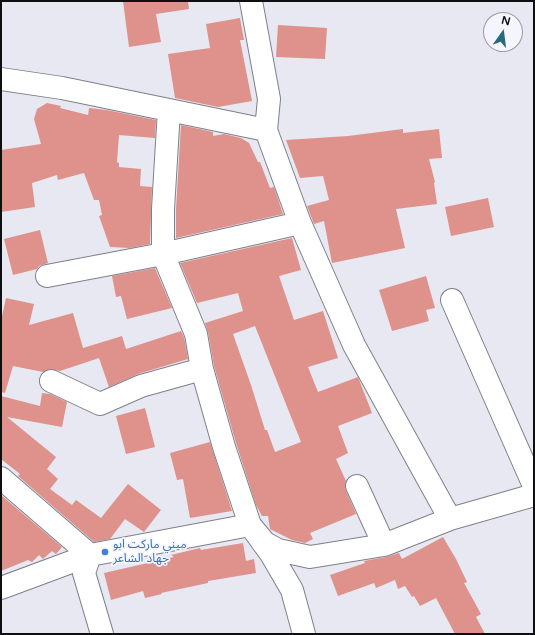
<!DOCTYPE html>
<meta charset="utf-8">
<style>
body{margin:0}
#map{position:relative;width:535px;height:635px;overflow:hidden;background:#e7e8f2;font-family:"Varela Round",sans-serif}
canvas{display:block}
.frame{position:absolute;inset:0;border:2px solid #0f0f12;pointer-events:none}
.north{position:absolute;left:483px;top:12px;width:40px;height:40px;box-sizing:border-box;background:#f5f5fd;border:1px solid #99999f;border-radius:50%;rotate:14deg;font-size:11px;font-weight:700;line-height:16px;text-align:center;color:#0f0f12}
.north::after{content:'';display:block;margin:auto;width:14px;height:18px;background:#276a7c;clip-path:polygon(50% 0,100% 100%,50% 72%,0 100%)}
</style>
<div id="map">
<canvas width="535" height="635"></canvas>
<div class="frame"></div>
<div class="north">N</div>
</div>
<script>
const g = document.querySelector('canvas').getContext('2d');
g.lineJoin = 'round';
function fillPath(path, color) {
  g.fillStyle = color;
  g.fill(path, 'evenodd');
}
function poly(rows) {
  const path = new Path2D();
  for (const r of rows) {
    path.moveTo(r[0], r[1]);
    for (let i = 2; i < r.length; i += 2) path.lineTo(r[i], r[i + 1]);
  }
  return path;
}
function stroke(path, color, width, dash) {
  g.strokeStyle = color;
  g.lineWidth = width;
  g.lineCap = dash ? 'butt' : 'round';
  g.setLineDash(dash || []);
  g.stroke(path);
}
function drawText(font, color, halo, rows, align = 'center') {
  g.font = font + ' "Varela Round","Noto Sans Arabic",sans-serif';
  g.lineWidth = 3.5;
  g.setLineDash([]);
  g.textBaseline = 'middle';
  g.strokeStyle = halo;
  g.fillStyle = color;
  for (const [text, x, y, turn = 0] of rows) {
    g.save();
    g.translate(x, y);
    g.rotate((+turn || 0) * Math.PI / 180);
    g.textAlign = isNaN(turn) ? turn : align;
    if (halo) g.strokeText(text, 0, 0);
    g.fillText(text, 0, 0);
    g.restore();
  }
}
fillPath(poly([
 [123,1,188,1,189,9,156,14,161,42,129,47],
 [240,18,244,40,240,40,252,101,218,107,175,98,168,54,210,48,206,24],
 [278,25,327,28,325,59,276,57],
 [47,103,61,106,60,108,88,115,89,108,107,110,156,120,155,138,119,135,117,162,119,163,119,167,141,169,140,186,152,187,150,244,130,248,110,247,99,216,102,215,99,200,94,200,84,173,58,180,57,175,32,183,35,207,1,212,1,150,41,144,34,119,37,109],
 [181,125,213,132,213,136,224,134,241,138,249,143,258,162,260,162,270,188,274,187,283,214,176,238,176,209],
 [403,129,403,133,439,129,442,158,429,159,435,182,434,183,437,204,396,209,405,248,332,263,324,221,314,224,307,206,329,200,323,176,300,178,286,140,348,136],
 [488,198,494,227,451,236,445,207],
 [40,230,48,263,39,266,37,269,13,275,4,239],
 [292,238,301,270,279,276,294,320,323,311,338,358,308,367,318,392,358,377,372,413,338,426,348,453,336,459,346,481,345,485,346,491,356,514,310,533,313,539,305,543,292,540,270,529,268,516,262,516,256,505,236,443,214,366,208,332,205,323,243,311,238,293,197,303,180,263],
 [255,326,301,442,275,452,267,430,265,430,251,385,233,334],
 [155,268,172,308,127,319,121,296,116,297,112,276],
 [426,276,435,308,426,310,429,321,392,331,379,290],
 [6,298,34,304,29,325,73,313,83,348,122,336,126,349,181,331,184,337,188,359,138,374,109,387,99,358,60,371,50,369,43,372,13,366,5,393,1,392,1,321],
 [42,393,50,394,67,402,62,427,7,417,56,457,47,469,58,479,50,489,72,505,76,500,101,518,128,484,161,510,144,532,125,519,110,539,94,542,18,476,20,474,1,459,1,396,40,406],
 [145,408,155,447,126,454,116,416],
 [210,442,232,511,190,518,183,479,177,480,170,453],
 [1,495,62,547,56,554,52,551,43,559,39,555,32,562,28,560,1,571],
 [443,537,456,559,467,582,464,583,481,614,476,617,485,634,455,634,436,598,420,606,414,596,412,597,405,586,398,589,395,580,376,588,374,583,338,596,330,575,365,563,364,561,386,557,399,553,402,559],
 [243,543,246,561,254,559,256,573,208,581,208,583,161,593,162,594,145,598,143,591,111,600,104,573,174,557,171,555,200,548,201,550]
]), '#df918b');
const minor = poly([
 [251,1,269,99,266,130,300,223,354,345,450,519],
 [1,79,62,88,266,130],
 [169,110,163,209,163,254,196,334,202,369,224,447,250,525,271,554,292,590,304,634],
 [47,276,163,254,300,223],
 [452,300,534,486],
 [51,381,100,404,141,386,202,369],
 [1,478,90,555,84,573,102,634],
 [357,486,384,545],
 [1,588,90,555,250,525,265,543,278,550,310,557,384,545,450,519,534,495]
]);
stroke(minor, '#7f8089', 24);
stroke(minor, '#fff', 22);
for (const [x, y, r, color] of [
 [105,552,4,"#3f7fe0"]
]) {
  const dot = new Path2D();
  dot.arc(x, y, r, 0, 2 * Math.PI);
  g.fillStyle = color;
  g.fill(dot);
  stroke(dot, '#f5f5fd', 1.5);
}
drawText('12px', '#366cbe', '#f5f5fd', [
 ["ميني ماركت ابو",113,545],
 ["جهاد الشاعر",113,559]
], 'left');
</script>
